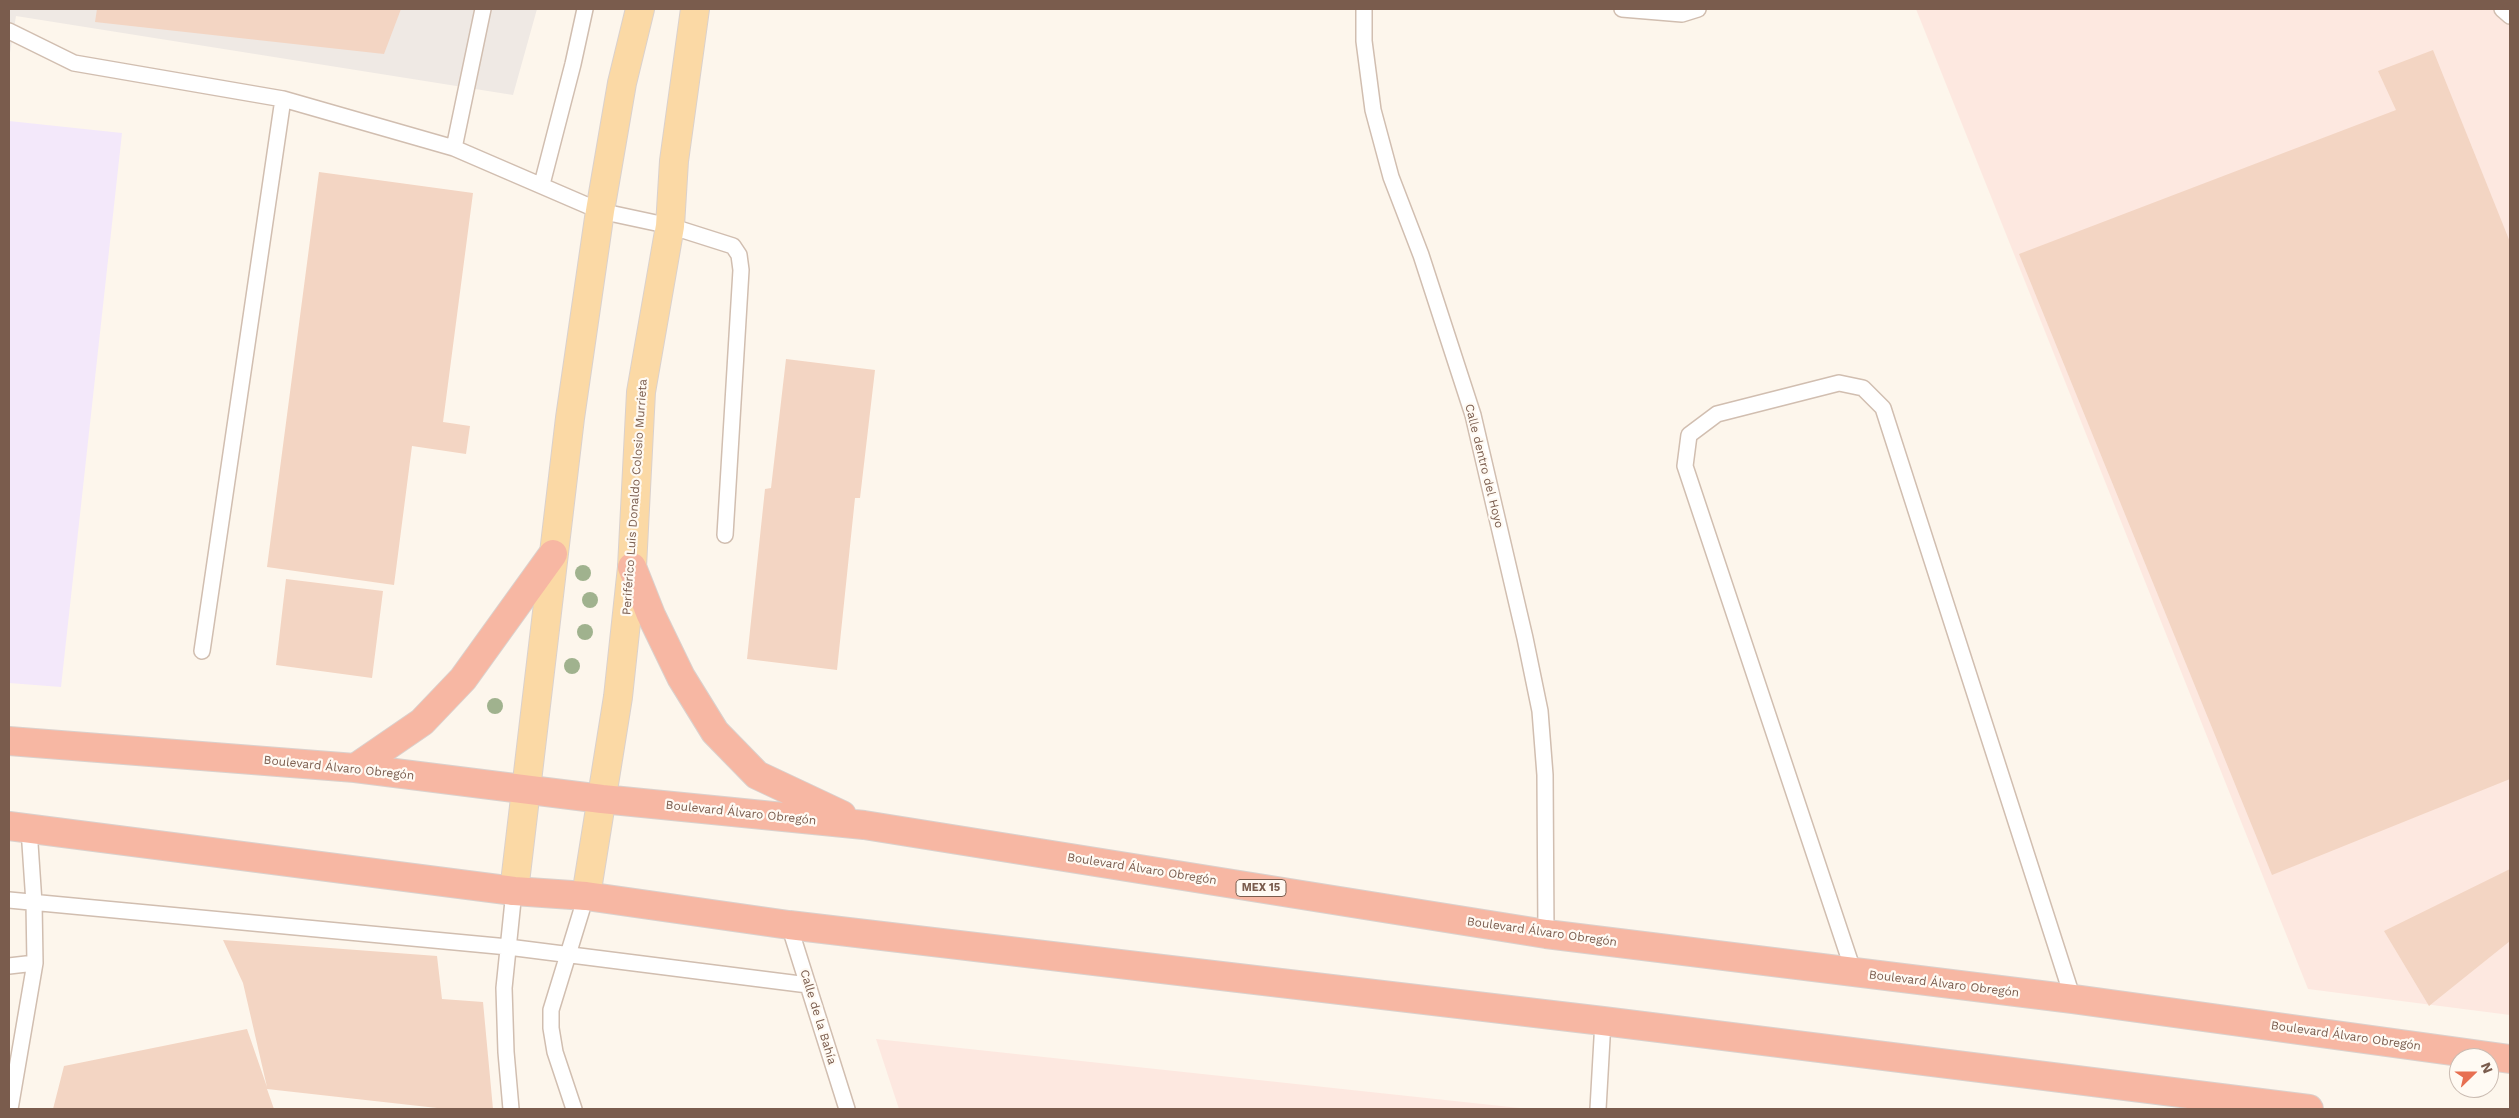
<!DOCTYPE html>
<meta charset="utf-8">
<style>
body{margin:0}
#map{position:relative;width:2519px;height:1118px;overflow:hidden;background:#fdf6ec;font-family:"Work Sans",sans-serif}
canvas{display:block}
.frame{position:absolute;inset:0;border:10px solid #7a5c4d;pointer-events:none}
.north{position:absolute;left:2449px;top:1048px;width:50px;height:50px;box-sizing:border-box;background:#fffaf3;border:1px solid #cabbb1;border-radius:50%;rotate:68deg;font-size:14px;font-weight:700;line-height:20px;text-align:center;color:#7a5c4d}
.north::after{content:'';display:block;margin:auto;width:18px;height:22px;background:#e76f51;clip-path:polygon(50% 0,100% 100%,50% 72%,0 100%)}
</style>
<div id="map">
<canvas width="2519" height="1118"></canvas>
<div class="frame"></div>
<div class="north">N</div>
</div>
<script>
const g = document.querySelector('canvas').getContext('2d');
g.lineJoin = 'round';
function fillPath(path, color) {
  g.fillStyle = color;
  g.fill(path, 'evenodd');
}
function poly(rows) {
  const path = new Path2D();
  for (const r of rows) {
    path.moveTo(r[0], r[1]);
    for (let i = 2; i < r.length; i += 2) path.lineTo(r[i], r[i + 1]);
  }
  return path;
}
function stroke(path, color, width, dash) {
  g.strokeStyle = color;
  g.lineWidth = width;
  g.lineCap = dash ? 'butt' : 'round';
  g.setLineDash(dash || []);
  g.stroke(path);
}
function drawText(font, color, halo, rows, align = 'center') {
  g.font = font + ' "Work Sans",sans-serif';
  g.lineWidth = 4.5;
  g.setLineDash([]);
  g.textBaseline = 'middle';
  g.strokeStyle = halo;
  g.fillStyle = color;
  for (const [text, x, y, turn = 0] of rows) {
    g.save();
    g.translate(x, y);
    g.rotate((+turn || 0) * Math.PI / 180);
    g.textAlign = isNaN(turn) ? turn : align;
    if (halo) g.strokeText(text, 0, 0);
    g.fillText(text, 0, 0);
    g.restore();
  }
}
fillPath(poly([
 [1916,9,2510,9,2510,1015,2308,989],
 [876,1039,1529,1109,899,1109]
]), '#fde8e0');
fillPath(poly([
 [9,9,537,9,513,95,16,16,9,59]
]), '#efe9e4');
fillPath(poly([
 [9,121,122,133,61,687,9,683]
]), '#f3e8fa');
fillPath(poly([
 [97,9,401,9,384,54,95,22],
 [2433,50,2510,242,2510,779,2272,875,2019,254,2396,110,2378,71],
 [319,172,473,193,443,422,470,426,466,454,412,446,394,585,267,567],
 [786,359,875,370,860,498,855,498,837,670,747,659,765,489,771,488],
 [286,579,383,591,372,678,276,665],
 [2510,869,2510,941,2429,1006,2384,931],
 [223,940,437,956,442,999,483,1002,493,1109,446,1109,267,1089,274,1109,53,1109,64,1066,247,1029,267,1087,243,983]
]), '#f3d5c3');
const lane = poly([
 [1364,9,1364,41,1373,110,1391,177,1421,255,1473,415,1525,638,1540,711,1545,775,1546,934],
 [1622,9,1682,14,1698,9],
 [2502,9,2510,16],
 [9,31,74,63,283,99,454,148,600,211,670,226,733,246,739,255,741,270,725,535],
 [454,148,483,9],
 [542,184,573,64,585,9],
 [202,651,283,99],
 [9,900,508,947,808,985],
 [789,925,847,1109],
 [9,966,35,963],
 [1854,973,1685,466,1689,435,1717,414,1839,383,1863,388,1883,408,2073,999],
 [10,1109,35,963,34,903,29,829],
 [511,1109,506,1052,504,988,514,891],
 [574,1109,555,1052,551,1028,551,1010,586,896],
 [1598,1109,1603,1021]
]);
const primary = poly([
 [514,891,570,418,600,211,622,83,640,9],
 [586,896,618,697,632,567,641,392,670,226,674,161,695,9]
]);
const highway = poly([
 [632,567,651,615,681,677,715,732,757,775,842,815],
 [9,741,355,768,602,799,864,825,1546,934,2073,999,2510,1059],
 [355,768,422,722,463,679,553,554],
 [9,826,514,891,586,896,789,925,1603,1021,2309,1109]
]);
stroke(lane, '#d1beb0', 18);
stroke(primary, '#dad1cd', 30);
stroke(highway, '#dad1cd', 30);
stroke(lane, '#fff', 15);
stroke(primary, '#fbd9a5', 28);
stroke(highway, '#f7b7a3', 28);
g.fillStyle = '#a0b28e';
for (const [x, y] of [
 [583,573],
 [590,600],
 [585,632],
 [572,666],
 [495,706]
]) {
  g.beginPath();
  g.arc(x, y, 8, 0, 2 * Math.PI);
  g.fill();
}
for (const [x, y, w] of [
 [1261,888,50]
]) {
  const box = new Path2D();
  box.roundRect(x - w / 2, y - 8.5, w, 17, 4);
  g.fillStyle = '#fffaf3';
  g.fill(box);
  stroke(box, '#7a5c4d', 1);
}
drawText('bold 11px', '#7a5c4d', null, [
 ["MEX 15",1261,888]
]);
drawText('12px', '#7a5c4d', '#fffaf3', [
 ["Calle dentro del Hoyo",1484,466,76],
 ["Periférico Luis Donaldo Colosio Murrieta",635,497,-86],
 ["Boulevard Álvaro Obregón",339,768,6],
 ["Boulevard Álvaro Obregón",741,813,6],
 ["Boulevard Álvaro Obregón",1142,869,9],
 ["Boulevard Álvaro Obregón",1542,932,8],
 ["Boulevard Álvaro Obregón",1944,984,7],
 ["Calle de la Bahía",818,1017,73],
 ["Boulevard Álvaro Obregón",2346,1036,8]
]);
</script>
